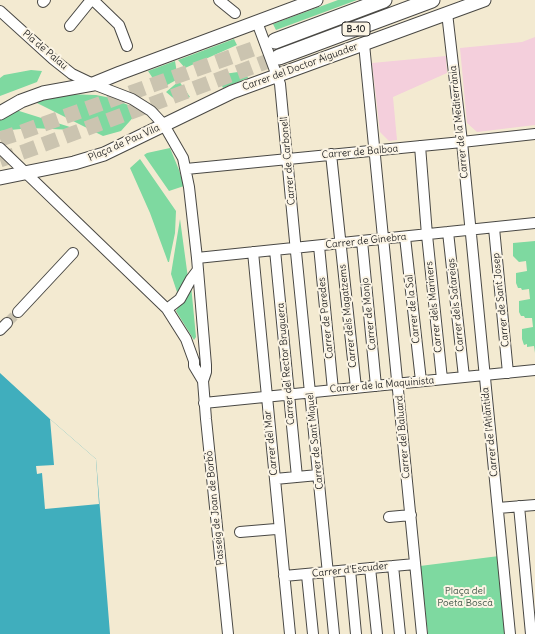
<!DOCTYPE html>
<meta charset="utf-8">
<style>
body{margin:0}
canvas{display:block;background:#f3ead1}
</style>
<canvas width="535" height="634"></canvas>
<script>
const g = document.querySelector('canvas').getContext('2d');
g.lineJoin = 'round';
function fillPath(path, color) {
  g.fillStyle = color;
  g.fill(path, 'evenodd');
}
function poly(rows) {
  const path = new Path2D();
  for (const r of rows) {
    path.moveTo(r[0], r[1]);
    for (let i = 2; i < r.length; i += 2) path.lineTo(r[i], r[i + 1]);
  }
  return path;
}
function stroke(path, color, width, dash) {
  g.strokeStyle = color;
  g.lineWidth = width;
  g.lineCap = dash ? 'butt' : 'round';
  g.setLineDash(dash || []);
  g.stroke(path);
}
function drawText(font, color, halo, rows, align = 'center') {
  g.font = font + ' Delius,sans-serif';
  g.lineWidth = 4;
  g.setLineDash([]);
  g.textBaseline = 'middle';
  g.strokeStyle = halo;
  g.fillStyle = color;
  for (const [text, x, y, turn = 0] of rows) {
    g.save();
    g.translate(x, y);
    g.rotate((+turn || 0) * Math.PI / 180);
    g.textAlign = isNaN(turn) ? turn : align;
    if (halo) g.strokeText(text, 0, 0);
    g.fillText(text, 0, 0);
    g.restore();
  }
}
fillPath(poly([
 [535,37,535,125,477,132,467,123,460,48,522,42],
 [446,56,447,73,393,97,397,140,389,141,380,132,372,63]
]), '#f4cfdc');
fillPath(poly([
 [338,0,357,0,276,30,273,24],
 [234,39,237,45,185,68,178,60],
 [175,61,178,79,160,89,148,71],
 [31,70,42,71,37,82,0,96,0,78,4,75],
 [245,71,248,78,223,88,217,75],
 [179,81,190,97,178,102,166,92],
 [62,94,96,95,111,98,133,107,138,112,121,131,103,136,33,101],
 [16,110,70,127,73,130,31,128,0,131,0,119],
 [170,148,179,170,184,186,169,191,144,155,147,153],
 [140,159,176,211,175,233,169,262,168,262,150,213,130,168],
 [180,219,188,278,178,295,171,274],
 [535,241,535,353,534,346,527,347,527,344,524,345,522,339,522,329,533,327,532,318,525,318,524,316,521,316,519,312,519,301,530,299,529,289,522,290,521,288,518,288,516,283,516,273,527,271,526,261,519,262,513,256,513,243],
 [191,285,196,337,194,340,176,311],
 [499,556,507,634,428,634,420,566]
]), '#7ed9a0');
fillPath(poly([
 [0,373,50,419,96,459,110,634,0,634]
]), '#40aebd');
fillPath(poly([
 [50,419,96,459,99,504,45,509,42,473,37,474,36,466,54,465]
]), '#f3ead1');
stroke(poly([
 [7,323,18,312]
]), '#cbc4b0', 10, [10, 5]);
stroke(poly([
 [0,139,19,133,275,41],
 [0,160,26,151,279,57]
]), '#cbc4b0', 15, [15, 8]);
const minor = poly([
 [93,0,119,25,127,46],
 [219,0,235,13],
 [43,2,45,0],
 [0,11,53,59,72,74,93,84,132,99,151,111,164,125,183,158,189,187,197,258,206,365,206,372,203,381,206,419,228,634],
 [447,13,462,142,510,634],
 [257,22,280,84,296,252,334,634],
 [70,26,91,0],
 [364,44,422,634],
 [420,146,427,235,442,379],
 [0,148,167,309,186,339,194,361,194,366,203,381],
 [331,154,356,388],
 [186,169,462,142,535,134],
 [494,228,508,373],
 [448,232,464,377],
 [405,237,421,381],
 [362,241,376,386],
 [319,246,333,390],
 [275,250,297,477],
 [253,252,290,634],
 [197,258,535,223],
 [167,309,180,299,191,279,197,271],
 [18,312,73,253],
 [0,330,7,323],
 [204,403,535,370],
 [275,479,318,475],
 [519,506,531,634],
 [498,508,535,505],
 [389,517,411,515],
 [240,532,276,529],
 [393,566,400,634],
 [370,568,377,634],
 [350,570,356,634],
 [307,575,313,634],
 [284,576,415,564]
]);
const major = poly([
 [0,113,21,101,43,93,93,84,120,73,316,0],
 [0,178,74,163,104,154,232,92,484,0]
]);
const highway = poly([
 [275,41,384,0],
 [279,57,432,0]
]);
stroke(minor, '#494844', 12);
stroke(major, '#494844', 15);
stroke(highway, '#494844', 17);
stroke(minor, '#fff', 10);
stroke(major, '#fff', 13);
stroke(highway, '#fff', 15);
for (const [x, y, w] of [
 [356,29,28]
]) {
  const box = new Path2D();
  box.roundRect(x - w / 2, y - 7, w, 14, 3);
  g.fillStyle = '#fcf5e5';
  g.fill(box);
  stroke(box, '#2b2b2b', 1);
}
drawText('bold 9px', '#2b2b2b', null, [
 ["B-10",356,29]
]);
drawText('10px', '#2b2b2b', '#fcf5e5', [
 ["Pla de Palau",45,50,40],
 ["Carrer del Doctor Aiguader",300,67,-20],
 ["Carrer de la Mediterrània",459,122,-96],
 ["Plaça de Pau Vila",124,143,-24],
 ["Carrer de Balboa",360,152,-5],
 ["Carrer de Carbonell",288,161,-95],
 ["Carrer de Ginebra",366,241,-6],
 ["Carrer de Sant Josep",501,300,-96],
 ["Carrer dels Safareigs",456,305,-96],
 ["Carrer dels Mariners",434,307,-96],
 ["Carrer de la Sal",413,309,-96],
 ["Carrer de Monjo",369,314,-96],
 ["Carrer dels Magatzems",348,316,-96],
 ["Carrer de Paredes",326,318,-96],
 ["Carrer del Rector Bruguera",286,364,-95],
 ["Carrer de la Maquinista",382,385,-5],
 ["Carrer de l'Atlàntida",490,432,-96],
 ["Carrer del Baluard",403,437,-95],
 ["Carrer de Sant Miquel",315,441,-96],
 ["Carrer del Mar",271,443,-96],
 ["Passeig de Joan de Borbó",215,508,-96],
 ["Carrer d'Escuder",350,570,-6]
]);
drawText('10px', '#405648', '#fcf5e5', [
 ["Plaça del",465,591],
 ["Poeta Boscà",465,603]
]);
</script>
